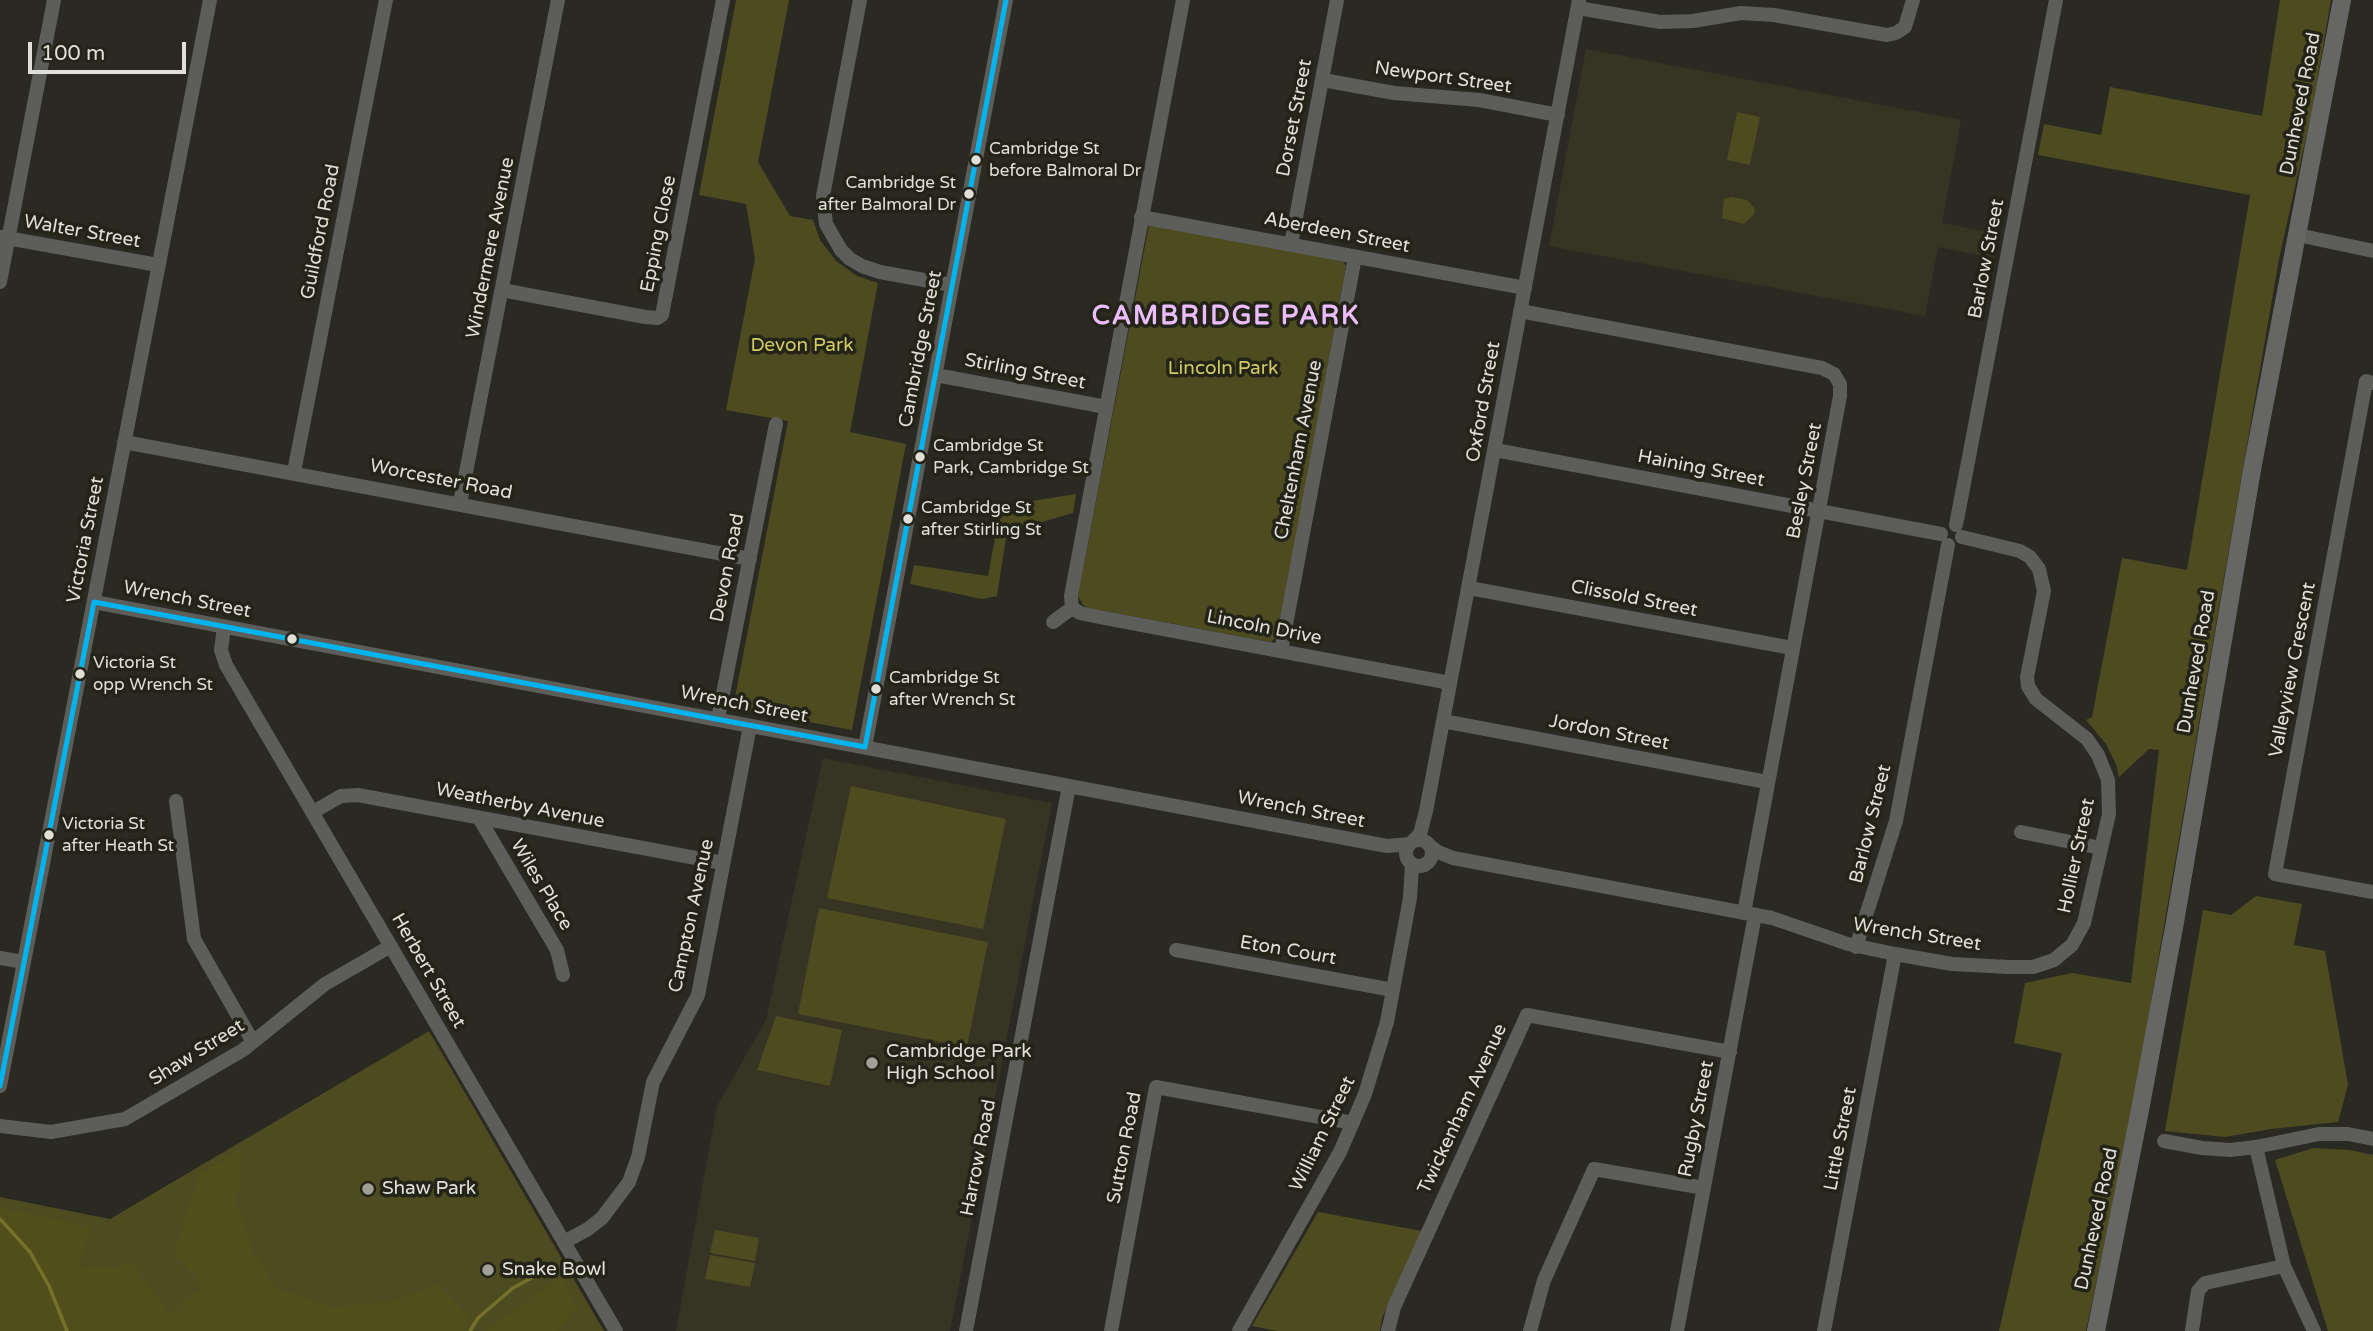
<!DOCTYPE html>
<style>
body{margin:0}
#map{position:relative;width:2373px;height:1331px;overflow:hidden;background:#2a2a23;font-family:"Varela Round",sans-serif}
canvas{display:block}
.scale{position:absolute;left:28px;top:42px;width:158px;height:32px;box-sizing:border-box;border:4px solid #e0e0d8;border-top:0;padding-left:9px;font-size:21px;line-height:24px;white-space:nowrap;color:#e0e0d8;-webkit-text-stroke:5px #232317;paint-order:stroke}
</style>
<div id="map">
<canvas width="2373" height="1331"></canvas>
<div class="scale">100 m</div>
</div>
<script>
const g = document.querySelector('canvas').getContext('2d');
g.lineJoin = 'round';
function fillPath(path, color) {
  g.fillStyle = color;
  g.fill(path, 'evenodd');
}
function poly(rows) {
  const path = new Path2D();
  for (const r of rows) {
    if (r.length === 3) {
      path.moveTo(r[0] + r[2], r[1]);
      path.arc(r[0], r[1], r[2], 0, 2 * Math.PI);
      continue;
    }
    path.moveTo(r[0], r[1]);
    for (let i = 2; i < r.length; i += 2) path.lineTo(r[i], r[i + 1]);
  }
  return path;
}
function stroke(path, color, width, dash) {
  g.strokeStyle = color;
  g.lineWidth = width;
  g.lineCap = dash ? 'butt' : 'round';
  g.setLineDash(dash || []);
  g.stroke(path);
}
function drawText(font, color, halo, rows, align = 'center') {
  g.font = font + ' "Varela Round",sans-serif';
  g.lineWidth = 7;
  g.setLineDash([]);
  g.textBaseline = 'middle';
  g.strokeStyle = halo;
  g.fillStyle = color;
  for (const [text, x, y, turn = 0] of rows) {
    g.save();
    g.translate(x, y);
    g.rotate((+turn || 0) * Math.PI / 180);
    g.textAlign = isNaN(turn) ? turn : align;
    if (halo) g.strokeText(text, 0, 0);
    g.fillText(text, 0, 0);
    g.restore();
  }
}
fillPath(poly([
 [1586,49,1961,120,1942,223,1999,234,1994,258,1938,247,1925,316,1549,246],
 [823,758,1052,803,950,1331,676,1331,717,1106,766,1020]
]), '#363524');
fillPath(poly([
 [736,0,789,0,758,162,790,216,813,220,820,240,836,261,857,276,878,283,850,432,906,444,852,730,733,708,788,421,726,410,755,259,746,204,699,195],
 [2280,0,2331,0,2312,110,2279,259,2132,1111,2086,1331,1999,1331,2062,1053,2014,1043,2025,983,2072,973,2131,983,2159,750,2149,749,2119,777,2116,764,2106,744,2086,720,2092,717,2122,558,2187,570,2250,195,2038,155,2044,124,2101,135,2110,87,2262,116],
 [1737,112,1760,117,1750,165,1727,160],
 [1733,197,1747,200,1755,209,1754,214,1744,224,1722,218,1724,199],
 [1149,225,1343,261,1346,266,1278,635,1271,642,1088,608,1083,605,1078,596],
 [1076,494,1073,513,1007,532,997,596,982,599,910,584,914,565,988,576,1001,506],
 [851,786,1006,819,983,929,827,898],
 [2256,896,2302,904,2294,945,2325,951,2348,1085,2338,1122,2271,1129,2225,1137,2165,1131,2203,910,2231,915],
 [819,908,988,942,967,1047,798,1014],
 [776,1016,842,1030,830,1086,757,1070],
 [429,1031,604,1331,0,1331,0,1197,110,1219],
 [2313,1148,2350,1150,2373,1155,2373,1331,2328,1331,2275,1160],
 [1318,1212,1422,1231,1382,1318,1380,1331,1277,1331,1252,1326],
 [715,1230,759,1238,755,1261,710,1253],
 [710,1255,755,1263,750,1287,705,1279]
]), '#4d4b20');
fillPath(poly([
 [242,1148,238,1203,252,1248,276,1288,332,1307,395,1301,438,1284,470,1318,463,1331,0,1331,0,1207,91,1227,78,1269,134,1264,169,1314,203,1286,174,1255,197,1177],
 [561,1277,578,1307,558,1331,485,1331]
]), '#514e1b');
stroke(poly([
 [0,1219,30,1252,49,1286,67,1331],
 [470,1331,478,1318,513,1288,553,1266]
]), '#75712b', 3.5);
stroke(poly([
 [860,0,823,196,826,224,841,250,850,259,862,266,880,272,952,285],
 [1183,0,1071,596,1072,608,1080,613,1099,617,1450,683],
 [1578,8,1660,22,1693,21,1741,13,1774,15,1887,35,1896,33,1905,27,1913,0],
 [1323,80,1394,93,1479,100,1558,115],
 [1141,217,1525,288],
 [2298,235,2373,251],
 [1,237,158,265],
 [1291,244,1337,0],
 [0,282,54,0],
 [502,290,645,317,658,318,662,315,723,0],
 [1520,311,1822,368,1834,374,1840,384,1840,396,1744,913],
 [936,375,1106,407],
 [2373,383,2366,381,2275,874,2373,892],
 [124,442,750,559],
 [1495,450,1941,534],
 [294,472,386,0],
 [460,503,558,0],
 [1956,525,2056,0],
 [1469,588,1792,648],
 [94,602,1387,846,1410,844],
 [1053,622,1072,608],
 [224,627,221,650,226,665,616,1331],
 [1281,651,1355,257],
 [718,719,776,424],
 [1443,721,1767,782],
 [865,747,1006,0],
 [176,801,194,939,253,1042],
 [313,812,341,796,358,795,723,863],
 [479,818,557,950,563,975],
 [2021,832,2101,848],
 [1419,853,13],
 [1413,841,1420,834,1426,811,1579,0],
 [1430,846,1438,852,1453,858,1772,918,1848,944,1895,954,1952,964,2009,967,2033,967,2054,960,2072,945,2084,923,2109,814,2108,780,2098,755,2087,739,2036,699,2028,686,2027,677,2044,591,2039,569,2030,557,2020,551,1962,537],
 [1856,947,1896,821,1948,545],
 [1176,950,1393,990],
 [0,958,23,962],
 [0,1086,210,0],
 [0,1126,51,1132,125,1119,243,1050,325,984,391,946],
 [2164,1141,2202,1148,2230,1150,2256,1147,2319,1134,2348,1134,2373,1139],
 [2256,1147,2284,1266,2314,1331],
 [564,1242,588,1229,602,1218,629,1182,638,1157,653,1082,698,995,750,726],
 [966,1331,1069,786],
 [1111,1331,1156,1087,1353,1123],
 [1239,1331,1340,1152,1365,1094,1387,1022,1410,898,1412,864],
 [1388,1331,1394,1307,1527,1015,1730,1052],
 [1530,1331,1544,1280,1594,1169,1704,1188],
 [1677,1331,1755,915],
 [1824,1331,1895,954],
 [2192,1331,2198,1291,2205,1283,2284,1266]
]), '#5d5d5a', 14);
stroke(poly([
 [2096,1331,2140,1110,2175,922,2253,464,2342,0]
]), '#666664', 18);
stroke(poly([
 [0,1086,94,602,865,747,1006,0]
]), '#00b5ef', 5);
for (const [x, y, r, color] of [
 [976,160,6,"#e0e0d8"],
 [969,194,6,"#e0e0d8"],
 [920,457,6,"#e0e0d8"],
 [908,519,6,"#e0e0d8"],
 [292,639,6,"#e0e0d8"],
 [80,674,6,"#e0e0d8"],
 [876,689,6,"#e0e0d8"],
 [49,835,6,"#e0e0d8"],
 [872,1063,7,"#a0a099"],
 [368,1189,7,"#a0a099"],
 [488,1270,7,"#a0a099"]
]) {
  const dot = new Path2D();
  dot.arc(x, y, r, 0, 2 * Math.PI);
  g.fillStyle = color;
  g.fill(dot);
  stroke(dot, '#232317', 2.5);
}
drawText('17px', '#e0e0d8', '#232317', [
 ["Cambridge St",989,150],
 ["before Balmoral Dr",989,172],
 ["Cambridge St",956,184,"right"],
 ["after Balmoral Dr",956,206,"right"],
 ["Cambridge St",933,447],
 ["Park, Cambridge St",933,469],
 ["Cambridge St",921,509],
 ["after Stirling St",921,531],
 ["Victoria St",93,664],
 ["opp Wrench St",93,686],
 ["Cambridge St",889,679],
 ["after Wrench St",889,701],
 ["Victoria St",62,825],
 ["after Heath St",62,847]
], 'left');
drawText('19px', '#e0e0d8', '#232317', [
 ["Newport Street",1443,78,8],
 ["Dunheved Road",2301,104,-79],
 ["Dorset Street",1295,118,-79],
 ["Walter Street",82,232,10],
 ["Guildford Road",321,232,-79],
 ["Aberdeen Street",1337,233,11],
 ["Epping Close",659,234,-79],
 ["Windermere Avenue",491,248,-79],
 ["Barlow Street",1987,259,-79],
 ["Cambridge Street",921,349,-79],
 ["Stirling Street",1025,372,11],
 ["Oxford Street",1484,402,-80],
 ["Cheltenham Avenue",1299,450,-79],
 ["Haining Street",1701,469,11],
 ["Worcester Road",441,480,11],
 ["Besley Street",1805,481,-79],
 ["Victoria Street",86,540,-79],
 ["Devon Road",728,568,-79],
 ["Clissold Street",1634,599,11],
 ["Wrench Street",187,600,11],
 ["Lincoln Drive",1264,628,11],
 ["Dunheved Road",2197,662,-80],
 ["Valleyview Crescent",2293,670,-79],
 ["Wrench Street",744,705,11],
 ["Jordon Street",1609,733,11],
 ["Weatherby Avenue",520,806,11],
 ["Wrench Street",1301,810,11],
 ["Barlow Street",1871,824,-76],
 ["Hollier Street",2077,856,-78],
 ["Wiles Place",541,885,59],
 ["Campton Avenue",692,916,-78],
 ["Wrench Street",1917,935,9],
 ["Eton Court",1288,951,10],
 ["Herbert Street",428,971,60],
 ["Shaw Street",197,1053,-32],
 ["Twickenham Avenue",1463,1109,-65],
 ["Rugby Street",1697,1119,-79],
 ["William Street",1323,1134,-64],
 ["Little Street",1841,1139,-79],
 ["Sutton Road",1125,1148,-79],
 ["Harrow Road",979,1158,-79],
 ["Dunheved Road",2097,1219,-78]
]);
drawText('19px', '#d0cb62', '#232317', [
 ["Devon Park",802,346],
 ["Lincoln Park",1223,369]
]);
drawText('19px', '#e0e0d8', '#232317', [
 ["Cambridge Park",886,1052],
 ["High School",886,1074],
 ["Shaw Park",382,1189],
 ["Snake Bowl",502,1270]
], 'left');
g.letterSpacing = '2px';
drawText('bold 26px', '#ebbdfd', '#232317', [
 ["CAMBRIDGE PARK",1226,317]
]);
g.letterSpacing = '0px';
</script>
